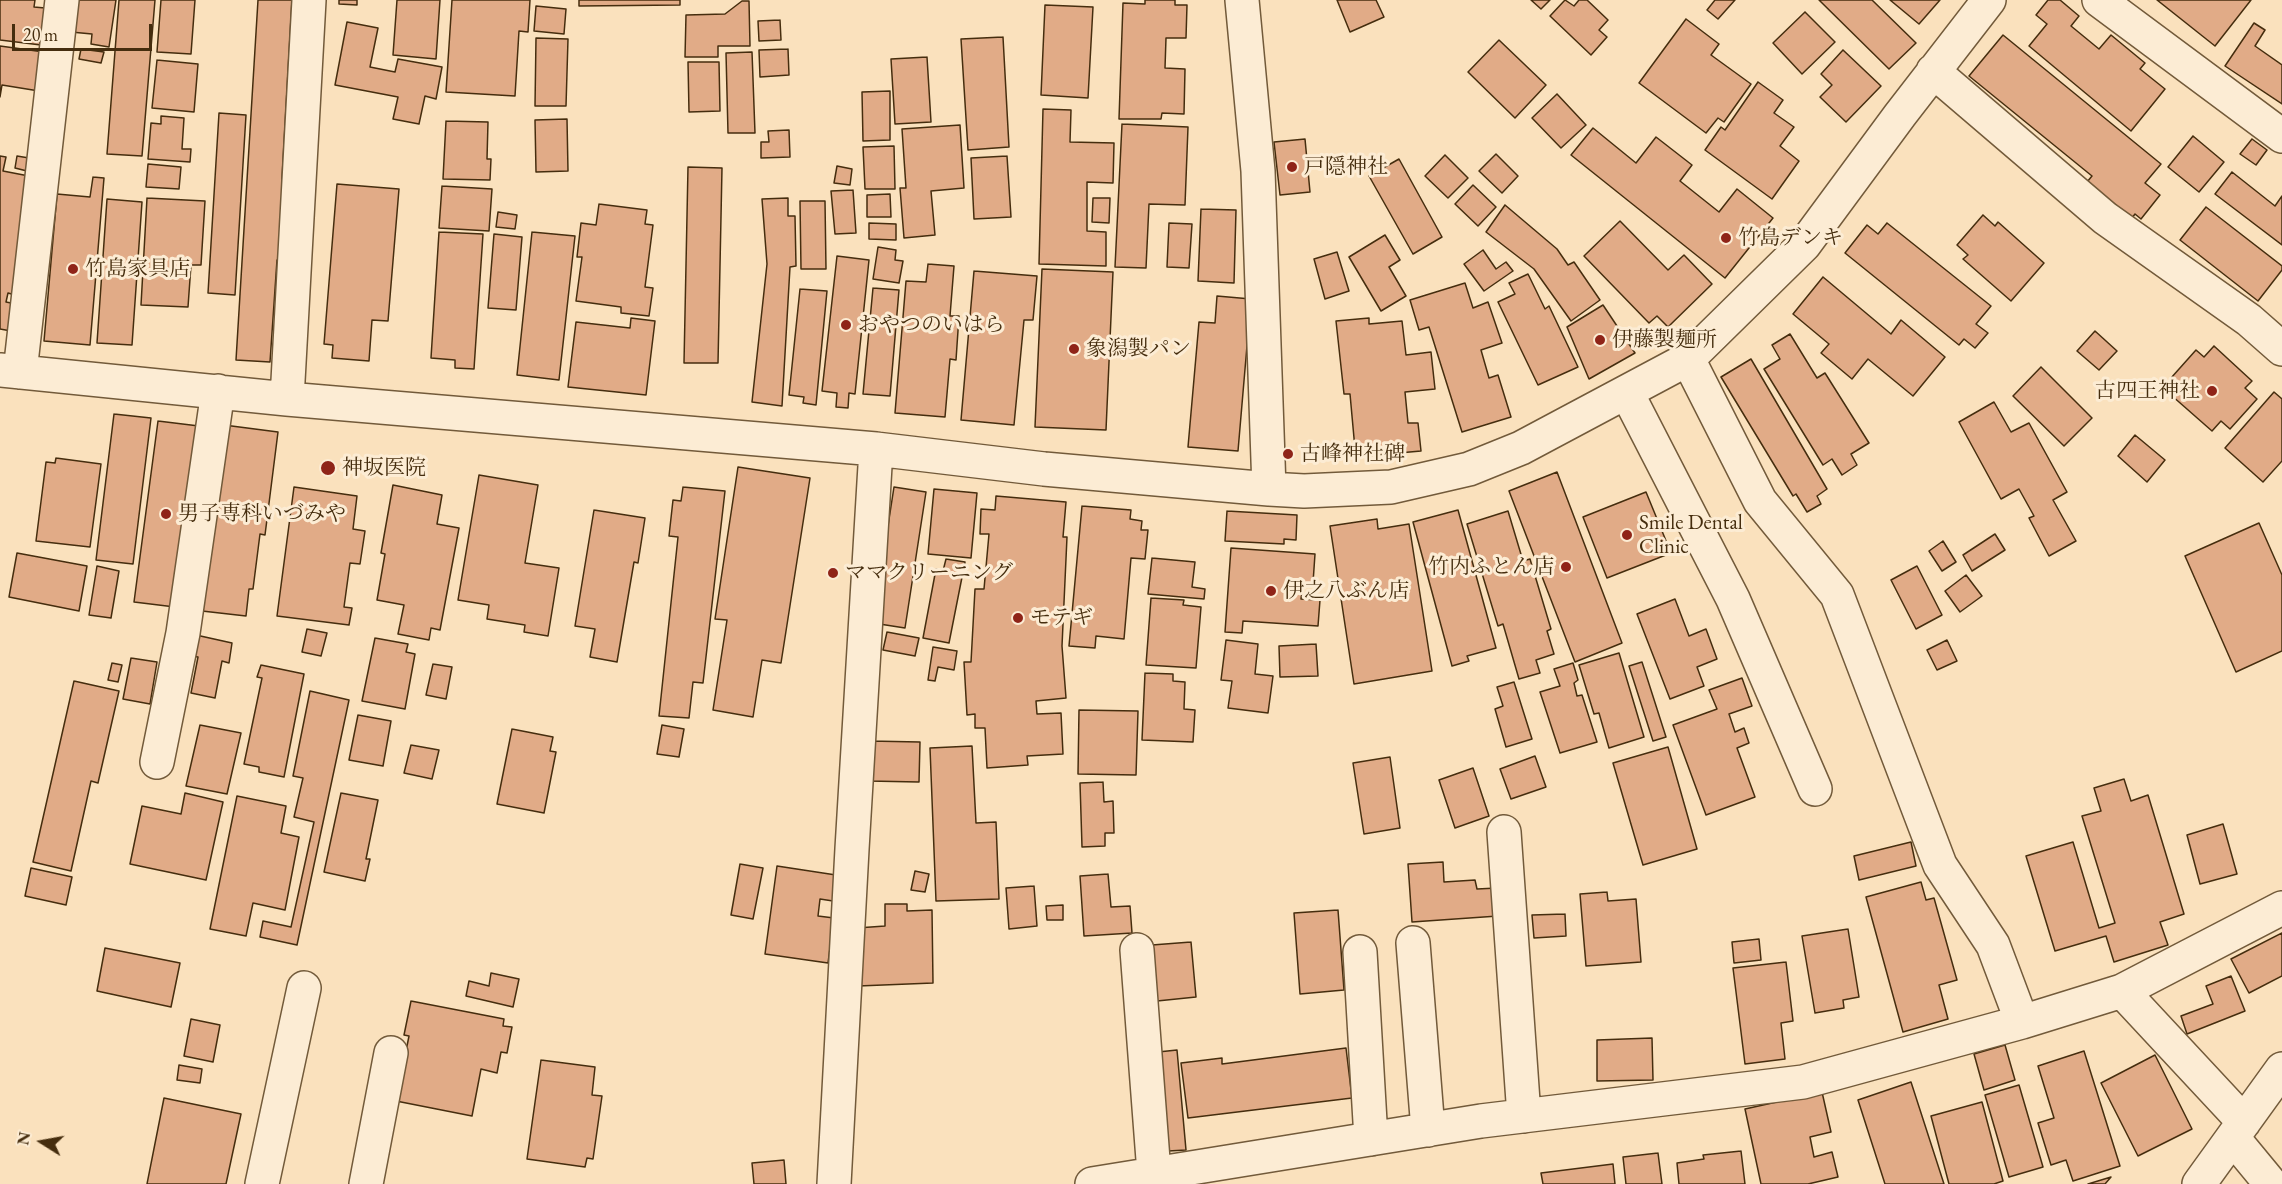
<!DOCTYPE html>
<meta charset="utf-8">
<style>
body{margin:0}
#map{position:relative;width:2282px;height:1184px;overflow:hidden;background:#fae1bd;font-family:"EB Garamond",serif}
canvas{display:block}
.north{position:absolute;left:12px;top:1112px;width:60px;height:60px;-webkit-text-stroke:4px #fcecd4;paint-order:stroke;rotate:281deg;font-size:16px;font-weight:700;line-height:24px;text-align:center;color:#452d0e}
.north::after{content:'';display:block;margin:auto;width:21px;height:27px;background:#452d0e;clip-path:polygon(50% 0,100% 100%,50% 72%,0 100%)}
.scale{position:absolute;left:12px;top:24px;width:140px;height:27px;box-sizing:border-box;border:3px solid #452d0e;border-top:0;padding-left:8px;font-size:18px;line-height:21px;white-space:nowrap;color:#452d0e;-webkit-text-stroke:4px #fcecd4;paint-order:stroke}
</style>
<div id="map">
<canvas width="2282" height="1184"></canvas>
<div class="north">N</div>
<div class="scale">20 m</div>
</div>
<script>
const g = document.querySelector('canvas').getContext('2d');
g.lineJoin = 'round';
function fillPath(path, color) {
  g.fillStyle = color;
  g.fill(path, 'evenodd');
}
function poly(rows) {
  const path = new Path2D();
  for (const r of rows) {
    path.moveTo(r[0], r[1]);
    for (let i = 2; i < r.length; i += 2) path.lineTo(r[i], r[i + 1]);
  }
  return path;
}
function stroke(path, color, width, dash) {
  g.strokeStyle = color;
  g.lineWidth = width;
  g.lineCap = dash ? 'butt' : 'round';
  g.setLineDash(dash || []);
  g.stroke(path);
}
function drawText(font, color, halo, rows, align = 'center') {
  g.font = font + ' "EB Garamond","Noto Serif JP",serif';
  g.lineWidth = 6;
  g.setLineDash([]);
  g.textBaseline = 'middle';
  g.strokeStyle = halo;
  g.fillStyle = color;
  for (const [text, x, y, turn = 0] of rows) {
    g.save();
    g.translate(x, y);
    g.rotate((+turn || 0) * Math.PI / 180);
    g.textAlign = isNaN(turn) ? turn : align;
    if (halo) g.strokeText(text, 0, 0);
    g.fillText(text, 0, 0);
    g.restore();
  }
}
const building = poly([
 [0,0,35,0,34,7,45,8,41,45,0,40,0,0],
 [76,0,116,0,109,47,91,44,92,34,71,32,76,0],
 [119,0,155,0,142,156,107,154,119,0],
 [161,0,195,0,191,54,157,52,161,0],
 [258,0,292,0,282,179,288,179,283,260,277,260,270,362,236,360,258,0],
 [339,0,357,0,357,5,339,4,339,0],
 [397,0,440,0,436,59,393,55,397,0],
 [452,0,530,0,528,32,519,31,515,96,446,92,452,0],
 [579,0,680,0,680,5,579,6,579,0],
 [1145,0,1175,0,1175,5,1187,5,1186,38,1166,38,1165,68,1185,69,1184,114,1162,113,1161,119,1119,119,1123,3,1145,4,1145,0],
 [1337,0,1376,0,1384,17,1350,32,1337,0],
 [1531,0,1550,0,1541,9,1531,0],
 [1565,0,1574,6,1579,0,1587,0,1608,20,1599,30,1607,37,1591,55,1550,16,1565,0],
 [1715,0,1735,0,1718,19,1707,10,1715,0],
 [1819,0,1872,0,1916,43,1889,69,1819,0],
 [1890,0,1940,0,1919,24,1890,0],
 [2048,0,2060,0,2079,16,2071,26,2099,49,2111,35,2145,63,2140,69,2165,89,2131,131,2029,46,2047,24,2036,15,2048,0],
 [2157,0,2251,0,2215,46,2157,0],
 [742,1,749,1,750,46,718,46,718,57,685,57,686,15,725,14,742,1],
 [1045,5,1093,7,1088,98,1041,95,1045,5],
 [536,6,566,9,564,34,534,31,536,6],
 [1805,12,1835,42,1802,74,1773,43,1805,12],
 [1686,19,1719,44,1711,55,1751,84,1724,122,1718,118,1706,133,1639,83,1686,19],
 [780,20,781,40,759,41,758,21,780,20],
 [347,22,378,28,370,67,395,72,398,59,442,67,436,99,425,96,419,124,393,119,398,97,335,85,347,22],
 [2254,23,2265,30,2255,46,2282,65,2282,104,2225,66,2254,23],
 [2003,35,2161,164,2145,183,2160,195,2141,219,2135,214,2132,218,2087,182,2092,176,1969,76,2003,35],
 [1003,37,1009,147,968,150,961,39,1003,37],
 [536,38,568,39,566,106,535,106,536,38],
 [1499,40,1546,85,1515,118,1468,72,1499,40],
 [0,46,44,52,39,91,2,85,0,97,0,46],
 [81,49,104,52,101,63,79,59,81,49],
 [788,49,789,75,760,77,759,50,788,49],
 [1843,50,1881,86,1846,122,1820,97,1832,85,1821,74,1843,50],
 [752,52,755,133,728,133,726,53,752,52],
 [927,57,931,122,895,124,891,59,927,57],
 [157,60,198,64,194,112,152,108,157,60],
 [688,62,719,62,720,111,689,112,688,62],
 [1758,82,1783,100,1774,113,1794,127,1780,146,1799,161,1772,199,1705,150,1721,127,1725,130,1758,82],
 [890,91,890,140,863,141,862,92,890,91],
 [1557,94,1586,125,1561,148,1532,118,1557,94],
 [1043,109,1071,110,1070,142,1114,143,1113,183,1087,182,1087,231,1106,232,1106,266,1039,264,1043,109],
 [219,113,246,115,235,295,208,293,219,113],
 [161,116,184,118,182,149,191,149,190,162,148,159,151,123,161,124,161,116],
 [567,119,568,171,536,172,535,120,567,119],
 [446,121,488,122,487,159,491,159,490,180,443,179,446,121],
 [1122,124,1188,127,1185,205,1149,204,1146,268,1115,267,1122,124],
 [960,125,964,188,931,191,935,235,904,238,900,188,906,188,902,129,960,125],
 [1593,128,1636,163,1656,137,1692,165,1680,181,1719,212,1737,189,1773,218,1725,278,1571,155,1593,128],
 [789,130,790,157,761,158,761,142,769,142,768,131,789,130],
 [2193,136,2224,162,2199,192,2168,167,2193,136],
 [1305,139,1310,192,1280,195,1274,142,1305,139],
 [2252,139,2267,150,2256,165,2240,154,2252,139],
 [894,146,895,189,865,189,863,147,894,146],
 [1496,154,1518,176,1502,193,1479,171,1496,154],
 [1445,155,1468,178,1448,198,1425,176,1445,155],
 [0,156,6,157,3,171,34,177,15,295,8,293,6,302,16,304,11,331,0,329,0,156],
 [17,156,29,158,27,171,15,168,17,156],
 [1007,156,1011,217,974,219,971,158,1007,156],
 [1399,159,1442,237,1413,254,1369,176,1399,159],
 [148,164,181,167,179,189,146,187,148,164],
 [837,166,852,169,850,185,834,183,837,166],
 [688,167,722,168,718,363,684,363,688,167],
 [2232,172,2275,206,2282,196,2282,245,2215,194,2232,172],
 [93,177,104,178,90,345,44,341,57,194,90,197,93,177],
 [337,184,399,189,388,321,372,320,369,361,332,358,333,345,324,344,337,184],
 [1473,185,1496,207,1478,226,1455,204,1473,185],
 [442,186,492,189,489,231,439,228,442,186],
 [853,190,856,233,835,234,831,191,853,190],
 [890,194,891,217,867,217,867,195,890,194],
 [147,198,205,201,201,265,191,265,188,307,141,305,147,198],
 [788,198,788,216,795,216,796,266,790,267,782,406,752,402,767,264,762,199,788,198],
 [1093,198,1110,198,1109,223,1092,222,1093,198],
 [107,199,142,202,132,345,97,343,107,199],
 [800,201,825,201,826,269,801,269,800,201],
 [599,204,647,210,645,224,653,225,645,287,653,288,649,316,621,313,621,307,576,301,582,257,577,257,581,223,596,225,599,204],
 [1505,205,1557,249,1568,265,1574,262,1600,300,1571,321,1534,269,1486,232,1505,205],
 [2206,207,2282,266,2282,270,2258,301,2180,240,2206,207],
 [1201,209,1236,210,1234,283,1198,281,1201,209],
 [498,212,517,215,515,229,496,227,498,212],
 [1983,215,1995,226,1998,222,2044,263,2011,301,1963,259,1968,255,1957,245,1983,215],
 [1620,221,1668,270,1684,255,1712,284,1668,327,1657,316,1649,323,1584,256,1620,221],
 [869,223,896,224,896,240,869,239,869,223],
 [1169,223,1192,224,1189,268,1167,267,1169,223],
 [1887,223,1991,306,1976,324,1988,333,1975,348,1964,339,1959,345,1845,253,1867,225,1878,234,1887,223],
 [439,232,483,234,474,369,455,368,455,360,431,358,439,232],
 [532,232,575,236,559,380,517,375,532,232],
 [494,234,522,237,516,310,488,308,494,234],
 [1385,235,1400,260,1389,267,1406,296,1381,311,1349,257,1385,235],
 [878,247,896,250,895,260,903,261,899,283,873,279,878,247],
 [1483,250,1496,269,1506,262,1513,271,1484,291,1464,264,1483,250],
 [1337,252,1349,291,1325,299,1314,259,1337,252],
 [837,256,869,260,855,394,849,393,848,408,836,407,837,393,822,391,837,256],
 [928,264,954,266,950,316,959,316,956,360,950,359,945,417,895,413,906,281,926,282,928,264],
 [1042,269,1113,272,1106,430,1035,427,1042,269],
 [974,271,1037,276,1033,320,1024,320,1014,425,961,420,974,271],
 [1528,274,1545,309,1549,306,1578,367,1538,385,1498,302,1515,294,1509,283,1528,274],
 [1823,277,1891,334,1901,320,1945,357,1913,396,1868,359,1852,379,1821,353,1829,344,1793,314,1823,277],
 [1465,283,1473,308,1488,302,1502,343,1481,350,1489,378,1498,375,1511,417,1462,432,1429,327,1419,330,1410,300,1465,283],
 [873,288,899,290,890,396,863,394,873,288],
 [800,289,827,291,816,405,803,403,804,397,789,395,800,289],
 [1217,296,1251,299,1238,451,1188,447,1199,322,1215,323,1217,296],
 [1603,305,1635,353,1589,379,1567,327,1603,305],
 [631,318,655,321,646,395,568,387,576,322,630,328,631,318],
 [1369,318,1369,324,1402,321,1406,355,1431,352,1435,389,1405,392,1408,423,1418,423,1421,451,1365,456,1365,448,1355,449,1350,394,1344,394,1336,321,1369,318],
 [2095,331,2117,351,2099,370,2077,351,2095,331],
 [1790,334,1817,378,1825,373,1869,443,1851,454,1857,465,1842,475,1832,459,1823,465,1764,369,1780,359,1772,345,1790,334],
 [2214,346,2252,381,2245,388,2257,399,2230,429,2221,421,2212,431,2171,395,2179,385,2171,378,2196,350,2204,357,2214,346],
 [1751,359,1827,489,1817,496,1821,504,1807,512,1796,494,1793,496,1721,377,1751,359],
 [2041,367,2092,418,2064,446,2013,396,2041,367],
 [2274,392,2282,399,2282,461,2263,482,2225,448,2274,392],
 [1994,402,2011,432,2029,423,2067,492,2053,500,2076,541,2049,556,2029,518,2034,516,2019,489,2001,499,1959,422,1994,402],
 [114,414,151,418,133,564,96,560,114,414],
 [158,421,199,426,175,607,134,602,158,421],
 [224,425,278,432,265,535,260,534,253,589,249,589,246,616,202,611,224,425],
 [2135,435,2165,460,2147,482,2118,456,2135,435],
 [56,458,101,464,90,547,36,541,46,462,55,463,56,458],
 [738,467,810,478,781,663,762,660,753,717,713,710,727,620,715,619,738,467],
 [1557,472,1622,643,1575,662,1509,491,1557,472],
 [479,475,538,485,525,563,559,568,548,636,524,632,525,625,487,619,489,605,458,600,479,475],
 [393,485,442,495,437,524,459,528,440,630,431,628,429,640,398,634,404,605,377,600,385,554,381,553,393,485],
 [294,487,357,496,353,529,365,531,360,564,350,563,344,607,352,608,349,625,277,616,294,487],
 [683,487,725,491,703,683,693,682,689,718,659,716,678,537,669,536,673,500,681,501,683,487],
 [894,487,926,492,905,628,873,623,894,487],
 [934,489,977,493,971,558,928,554,934,489],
 [1646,492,1671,553,1607,578,1583,517,1646,492],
 [996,496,1066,502,1063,537,1067,537,1062,646,1066,698,1036,701,1037,714,1061,713,1063,754,1027,756,1028,765,987,768,985,728,975,728,975,714,967,715,964,662,971,662,975,589,984,589,989,534,980,534,981,509,995,510,996,496],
 [1082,506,1131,510,1130,519,1142,521,1141,530,1148,530,1145,559,1131,558,1124,639,1096,636,1095,648,1069,646,1082,506],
 [594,510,645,518,638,563,634,562,617,662,590,657,595,629,575,626,594,510],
 [1458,510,1496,648,1467,656,1469,661,1452,666,1413,522,1458,510],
 [1227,511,1297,515,1296,540,1284,539,1284,544,1225,541,1227,511],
 [1508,511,1523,561,1530,559,1551,629,1547,631,1554,654,1536,660,1540,673,1519,679,1503,624,1498,626,1467,524,1508,511],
 [1377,519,1378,529,1409,524,1432,671,1354,684,1330,526,1377,519],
 [2259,523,2282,575,2282,651,2236,672,2185,556,2259,523],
 [1995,534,2005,550,1972,571,1963,555,1995,534],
 [1943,541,1956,562,1942,571,1929,551,1943,541],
 [1231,548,1315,554,1313,583,1303,583,1301,599,1320,600,1318,626,1243,621,1242,633,1225,632,1231,548],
 [17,553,87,566,79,611,9,597,17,553],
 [1152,558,1195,562,1192,587,1205,589,1204,599,1148,594,1152,558],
 [946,559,965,562,949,643,923,638,936,569,943,571,946,559],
 [97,566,119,571,111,618,89,615,97,566],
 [1917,566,1942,615,1916,629,1891,580,1917,566],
 [1966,575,1982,596,1960,612,1945,591,1966,575],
 [1151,598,1184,600,1183,605,1201,607,1196,668,1146,665,1151,598],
 [1675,599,1689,636,1706,629,1717,659,1697,667,1704,686,1670,699,1637,614,1675,599],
 [307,629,327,633,321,656,302,652,307,629],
 [887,632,919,638,915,656,883,650,887,632],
 [196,635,232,643,229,663,222,661,215,698,191,693,198,657,192,656,196,635],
 [375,638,408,644,406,652,415,654,405,709,362,701,375,638],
 [1226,640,1258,644,1255,674,1273,676,1268,713,1228,708,1232,681,1221,680,1226,640],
 [1947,640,1957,661,1937,670,1927,650,1947,640],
 [1316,644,1318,676,1280,677,1279,646,1316,644],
 [933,647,957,651,954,670,938,667,935,681,928,680,933,647],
 [1619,653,1644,737,1609,748,1599,713,1594,714,1579,665,1619,653],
 [131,658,157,662,150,704,123,699,131,658],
 [1642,662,1666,737,1653,741,1629,666,1642,662],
 [112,663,122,665,118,682,108,680,112,663],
 [1573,663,1578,680,1574,683,1577,696,1582,695,1597,742,1560,753,1540,692,1560,686,1554,669,1573,663],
 [433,664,452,667,446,699,426,695,433,664],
 [261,665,304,674,284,777,259,772,259,767,244,764,262,678,257,677,261,665],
 [1145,673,1173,674,1173,681,1185,682,1184,709,1195,710,1193,742,1142,740,1145,673],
 [1742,678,1752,706,1729,714,1735,732,1744,728,1749,743,1737,748,1755,797,1706,815,1673,725,1717,709,1709,690,1742,678],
 [74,681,119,691,98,783,91,781,71,871,33,862,74,681],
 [1514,682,1532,739,1506,747,1495,709,1503,706,1497,687,1514,682],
 [310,691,349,700,297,945,260,937,263,921,291,927,314,822,294,817,303,778,293,776,310,691],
 [1079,710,1138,711,1136,775,1078,774,1079,710],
 [358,715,391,721,383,766,349,760,358,715],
 [200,725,241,733,227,794,186,786,200,725],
 [662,725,684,729,679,757,657,754,662,725],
 [512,729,553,737,550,751,556,752,544,813,497,804,512,729],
 [869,741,920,742,919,782,868,781,869,741],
 [411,745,439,750,432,779,404,773,411,745],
 [972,746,976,823,996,822,999,899,936,901,930,748,972,746],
 [1668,747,1697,849,1643,865,1613,763,1668,747],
 [1535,756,1546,787,1511,799,1500,769,1535,756],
 [1390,757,1400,828,1364,834,1353,763,1390,757],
 [1473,768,1489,816,1455,828,1439,780,1473,768],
 [2124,779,2131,801,2148,795,2184,914,2160,922,2168,945,2114,962,2106,936,2055,951,2026,856,2073,842,2099,928,2115,923,2082,816,2101,811,2094,788,2124,779],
 [1103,782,1104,802,1113,801,1114,833,1105,833,1105,846,1082,847,1080,783,1103,782],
 [185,793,223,802,206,880,130,864,142,806,181,814,185,793],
 [341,793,378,800,366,859,370,859,365,881,324,872,341,793],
 [237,796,286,806,281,833,299,837,285,910,253,903,246,936,210,929,237,796],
 [2223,824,2237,874,2200,884,2187,835,2223,824],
 [1911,842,1916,866,1859,880,1854,856,1911,842],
 [1443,862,1444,882,1475,880,1477,889,1497,888,1498,916,1412,922,1408,864,1443,862],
 [740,864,763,868,753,919,731,915,740,864],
 [777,866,836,875,833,901,820,899,818,916,834,918,828,963,765,954,777,866],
 [31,868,72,877,66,905,25,896,31,868],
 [915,871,929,874,925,892,911,890,915,871],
 [1108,874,1111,907,1130,906,1132,933,1084,936,1080,876,1108,874],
 [1921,882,1926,900,1934,898,1957,980,1939,985,1948,1019,1903,1032,1866,897,1921,882],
 [1034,886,1037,926,1009,929,1006,888,1034,886],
 [1607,892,1608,901,1636,899,1641,962,1586,966,1580,894,1607,892],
 [885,904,907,904,907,911,932,910,933,983,858,986,857,928,885,926,885,904],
 [1063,905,1063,920,1047,920,1046,906,1063,905],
 [1338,910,1344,990,1300,994,1294,913,1338,910],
 [1565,914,1566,936,1534,938,1532,915,1565,914],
 [1848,929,1859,997,1843,1000,1844,1008,1815,1013,1802,936,1848,929],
 [2282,933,2282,976,2249,993,2231,959,2282,933],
 [1759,939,1761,960,1734,963,1732,942,1759,939],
 [1191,942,1196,997,1157,1001,1152,945,1191,942],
 [105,948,180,963,171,1007,97,991,105,948],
 [1786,962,1793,1021,1781,1023,1785,1059,1745,1064,1733,968,1786,962],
 [491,973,519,979,513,1007,466,996,469,981,489,986,491,973],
 [2231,976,2245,1011,2187,1034,2181,1016,2213,1004,2206,986,2231,976],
 [411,1001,504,1019,503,1026,512,1027,507,1053,501,1052,497,1073,481,1069,472,1116,396,1101,409,1036,404,1035,411,1001],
 [191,1019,220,1025,213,1062,184,1056,191,1019],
 [1652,1038,1653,1080,1597,1081,1597,1040,1652,1038],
 [2005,1045,2015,1080,1984,1090,1974,1054,2005,1045],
 [1346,1048,1352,1098,1188,1118,1181,1063,1222,1058,1222,1064,1346,1048],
 [1177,1050,1186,1150,1168,1151,1158,1052,1177,1050],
 [2084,1051,2120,1166,2073,1181,2066,1160,2051,1165,2038,1123,2054,1118,2038,1066,2084,1051],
 [2155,1055,2192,1129,2138,1156,2101,1083,2155,1055],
 [541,1060,595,1067,592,1095,602,1096,593,1159,587,1158,585,1167,527,1159,541,1060],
 [179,1065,202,1069,200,1083,177,1080,179,1065],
 [1911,1082,1944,1184,1885,1184,1858,1100,1911,1082],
 [2019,1085,2043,1167,2009,1177,1985,1095,2019,1085],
 [1822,1092,1831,1132,1810,1137,1814,1157,1832,1152,1838,1177,1808,1184,1761,1184,1745,1109,1822,1092],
 [164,1098,241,1114,226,1184,147,1184,164,1098],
 [1982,1102,2003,1181,1994,1184,1949,1184,1931,1116,1982,1102],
 [1741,1151,1745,1184,1679,1184,1677,1163,1704,1159,1703,1155,1741,1151],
 [1658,1153,1662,1184,1626,1184,1623,1157,1658,1153],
 [784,1160,786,1184,754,1184,752,1163,784,1160],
 [1613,1164,1615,1184,1543,1184,1541,1173,1613,1164],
 [2111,1177,2105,1184,2088,1184,2111,1177]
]);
fillPath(building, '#e1ab87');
stroke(building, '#452d0e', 1.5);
const minor = poly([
 [1242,0,1258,171,1269,489],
 [2099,0,2282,136],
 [1933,71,2105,218,2249,320,2282,349],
 [1688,359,1760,501,1837,595,1940,865,1993,945,2022,1022],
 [0,370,287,399,876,449,1044,469,1269,489,1304,491,1391,487,1469,469,1521,448,1688,359,1804,245,1900,115,1989,0],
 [20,372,62,0],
 [1627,393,1733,599,1815,789],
 [287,399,309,0],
 [157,762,183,633,218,391],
 [1504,832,1524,1116],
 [1413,943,1428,1130],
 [1137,950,1154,1173],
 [1360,952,1371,1139],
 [2122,991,2244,1122],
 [2233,1138,2271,1184],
 [262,1184,304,988],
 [366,1184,391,1053],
 [834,1184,852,849,876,449],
 [1092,1184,1481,1121,1803,1082,2022,1022,2122,991,2282,908],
 [2199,1184,2282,1069]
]);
stroke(minor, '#725a3a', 36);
stroke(minor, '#fcecd4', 33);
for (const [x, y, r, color] of [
 [1292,167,6,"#8f2418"],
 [1726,238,6,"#8f2418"],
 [73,269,6,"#8f2418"],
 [846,325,6,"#8f2418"],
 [1600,340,6,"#8f2418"],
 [1074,349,6,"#8f2418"],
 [2212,391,6,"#8f2418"],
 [1288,454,6,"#8f2418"],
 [328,468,8,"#8f2418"],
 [166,514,6,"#8f2418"],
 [1627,535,6,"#8f2418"],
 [1566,567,6,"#8f2418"],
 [833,573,6,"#8f2418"],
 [1271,591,6,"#8f2418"],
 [1018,618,6,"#8f2418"]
]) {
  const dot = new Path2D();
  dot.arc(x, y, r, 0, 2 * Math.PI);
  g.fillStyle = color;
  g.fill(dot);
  stroke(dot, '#fcecd4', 2);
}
drawText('21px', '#452d0e', '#fcecd4', [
 ["戸隠神社",1304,167],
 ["竹島デンキ",1738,238],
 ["竹島家具店",85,269],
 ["おやつのいはら",858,325],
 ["伊藤製麺所",1612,340],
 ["象潟製パン",1086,349],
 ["古四王神社",2200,391,"right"],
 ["古峰神社碑",1300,454],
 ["神坂医院",342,468],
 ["男子専科いづみや",178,514],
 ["Smile Dental",1639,523],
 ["Clinic",1639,547],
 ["竹内ふとん店",1554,567,"right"],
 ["ママクリーニング",845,573],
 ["伊之八ぶん店",1283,591],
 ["モテギ",1030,618]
], 'left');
</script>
